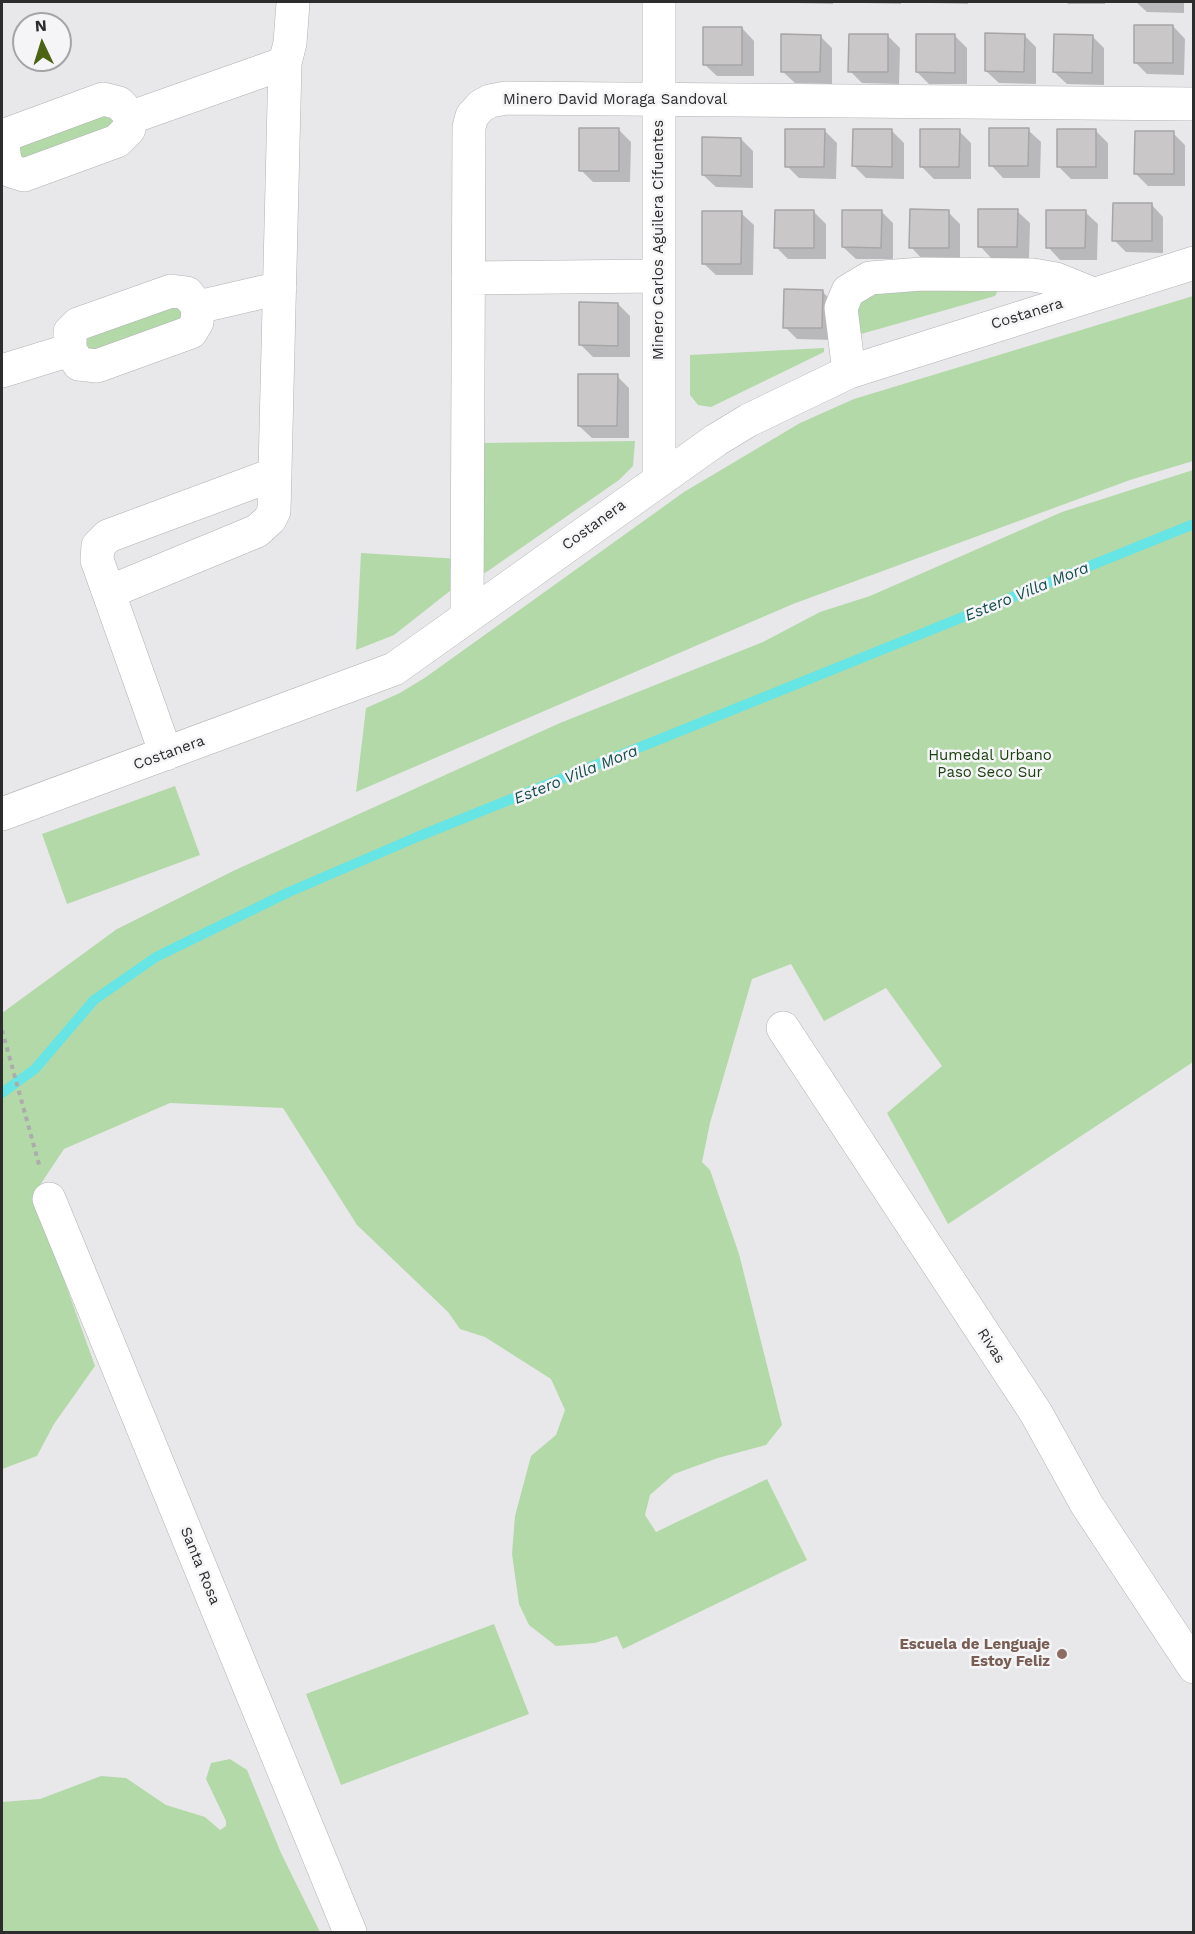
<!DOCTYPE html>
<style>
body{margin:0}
#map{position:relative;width:1195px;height:1934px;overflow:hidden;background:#e8e8ea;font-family:"Work Sans",sans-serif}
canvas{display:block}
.frame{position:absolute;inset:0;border:3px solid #2d2d2e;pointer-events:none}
.north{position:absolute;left:12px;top:12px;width:60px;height:60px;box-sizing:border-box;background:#f5f5f7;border:2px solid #a5a5a7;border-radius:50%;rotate:356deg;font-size:16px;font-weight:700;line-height:24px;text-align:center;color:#2d2d2e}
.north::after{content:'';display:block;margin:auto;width:21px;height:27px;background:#4b6313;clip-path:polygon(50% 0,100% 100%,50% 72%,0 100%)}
</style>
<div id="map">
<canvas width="1195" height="1934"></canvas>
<div class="frame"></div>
<div class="north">N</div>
</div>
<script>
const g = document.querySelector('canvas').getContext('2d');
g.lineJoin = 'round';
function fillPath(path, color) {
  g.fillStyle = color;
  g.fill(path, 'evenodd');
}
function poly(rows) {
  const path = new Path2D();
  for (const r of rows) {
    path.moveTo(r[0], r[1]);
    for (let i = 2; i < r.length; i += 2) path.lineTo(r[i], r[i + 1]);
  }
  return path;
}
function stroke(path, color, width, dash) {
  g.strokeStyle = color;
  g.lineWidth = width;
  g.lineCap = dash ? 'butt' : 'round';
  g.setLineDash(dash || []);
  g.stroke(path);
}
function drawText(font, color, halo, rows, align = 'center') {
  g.font = font + ' "Work Sans",sans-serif';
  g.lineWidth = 5;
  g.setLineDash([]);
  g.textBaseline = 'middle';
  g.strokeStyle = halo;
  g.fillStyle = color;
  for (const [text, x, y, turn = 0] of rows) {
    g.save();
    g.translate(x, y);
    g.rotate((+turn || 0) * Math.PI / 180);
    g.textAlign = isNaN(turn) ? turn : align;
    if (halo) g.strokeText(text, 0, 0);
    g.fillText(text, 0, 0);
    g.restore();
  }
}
fillPath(poly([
 [110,107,120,126,22,162,16,141],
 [872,289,999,289,995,296,861,334,853,310],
 [1193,296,1193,461,1130,480,793,604,356,792,366,708,400,693,426,677,684,492,800,423,854,399],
 [180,301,190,319,92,355,79,348,86,335],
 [824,348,824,352,711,407,698,405,690,395,690,355],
 [635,441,633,466,619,480,485,573,479,569,482,443],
 [1193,470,1193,1062,948,1224,887,1113,942,1066,886,988,824,1021,791,964,752,979,710,1123,702,1162,710,1170,739,1254,782,1425,766,1445,718,1458,674,1474,650,1495,645,1515,656,1532,767,1479,807,1560,623,1649,617,1636,595,1643,556,1646,529,1625,519,1604,512,1554,515,1516,531,1456,556,1435,565,1410,551,1379,485,1337,460,1329,448,1312,357,1225,283,1108,170,1103,64,1149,40,1185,49,1238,95,1366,54,1424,37,1456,2,1469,2,1013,117,929,233,871,560,723,763,642,820,612,870,596,1062,512],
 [361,553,460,559,455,587,394,635,356,650],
 [175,786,200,855,67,904,42,834],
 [494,1624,529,1714,341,1785,306,1694],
 [230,1759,247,1770,281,1853,320,1932,2,1932,2,1802,40,1799,101,1776,126,1778,166,1805,205,1817,220,1830,226,1826,226,1821,206,1779,211,1763]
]), '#b3d9a8');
fillPath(poly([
 [715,2,753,2,753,3,716,3],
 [794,2,833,2,833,4,796,3],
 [862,2,901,2,901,4,864,3],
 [929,2,968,2,968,4,931,3],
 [999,2,1037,2,1037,3,1000,3],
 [1066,2,1105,2,1105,4,1068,4],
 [1136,2,1184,2,1184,13,1147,12],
 [1173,26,1185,39,1184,75,1147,74,1135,62],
 [742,28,754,41,754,76,717,76,704,64],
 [887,35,900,48,899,84,862,83,850,71],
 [1024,35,1036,47,1036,84,999,83,986,71],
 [820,36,832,48,832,84,795,83,782,71],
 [955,36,967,48,967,84,929,84,917,72],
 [1092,36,1104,48,1104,85,1067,84,1054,72],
 [618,129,631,142,630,182,593,182,581,170],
 [824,130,837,143,836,179,799,178,787,166],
 [891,130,904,143,904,179,866,178,854,166],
 [1028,130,1041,142,1040,178,1003,178,991,165],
 [959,131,971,143,971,179,934,179,921,166],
 [1096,131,1108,143,1108,179,1071,179,1058,166],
 [1173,133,1185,145,1185,186,1148,186,1136,174],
 [741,139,753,151,753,188,716,187,703,175],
 [1151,204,1163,217,1163,253,1126,252,1114,240],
 [813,211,826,224,826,259,788,259,776,247],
 [881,211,893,223,893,259,856,259,843,247],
 [1017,211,1030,223,1029,259,992,259,980,246],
 [948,212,960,224,960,260,923,260,911,247],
 [1085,212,1098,224,1097,260,1060,260,1048,247],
 [741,213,754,225,753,275,716,275,703,263],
 [822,291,834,304,834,340,797,339,785,327],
 [618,304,630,316,630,357,593,357,581,345],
 [617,376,629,388,629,438,592,438,579,426]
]), '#0003');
stroke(poly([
 [2,1093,35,1069,94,1000,156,957,289,892,417,837,1194,524]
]), '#67e4e4', 10);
const building = poly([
 [1134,25,1173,25,1173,63,1134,63,1134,25],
 [703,27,742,27,742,65,703,65,703,27],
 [985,33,1025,34,1024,72,985,71,985,33],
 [781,34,821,35,820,72,781,72,781,34],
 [849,34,888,34,888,72,848,72,849,34],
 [916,34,955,34,955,73,916,72,916,34],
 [1054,34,1093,35,1092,73,1053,72,1054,34],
 [579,128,619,128,619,171,579,171,579,128],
 [989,128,1029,128,1028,166,989,166,989,128],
 [785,129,825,129,824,167,785,167,785,129],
 [853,129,892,129,892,167,852,166,853,129],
 [920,129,960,129,959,167,920,167,920,129],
 [1057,129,1096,129,1096,167,1057,167,1057,129],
 [1135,131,1174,131,1174,174,1134,174,1135,131],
 [702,137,741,138,741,176,702,175,702,137],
 [1113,203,1152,203,1152,241,1112,241,1113,203],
 [910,209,949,210,949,248,909,248,910,209],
 [978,209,1018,209,1017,247,978,247,978,209],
 [775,210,814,210,814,248,774,248,775,210],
 [842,210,882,210,881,248,842,247,842,210],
 [1046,210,1086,210,1085,248,1046,248,1046,210],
 [702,211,742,211,741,264,702,264,702,211],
 [784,289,823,290,822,328,783,328,784,289],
 [579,302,618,303,618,346,579,345,579,302],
 [578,374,618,374,617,426,578,426,578,374]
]);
fillPath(building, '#c9c7c8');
stroke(building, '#a7a5a6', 1.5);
const minor = poly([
 [103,99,119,103,132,117,129,129,117,141,24,175,11,171,5,161,3,145,8,134,103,99],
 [132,117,285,63],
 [468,278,659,276],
 [171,291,187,293,198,307,197,322,191,332,97,366,79,364,70,350,70,332,78,324,171,291],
 [198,307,280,288],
 [2,371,70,350],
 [849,372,841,308,848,291,870,278,922,274,1033,275,1056,279,1093,294],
 [659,478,659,2],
 [109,592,257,531,270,519,274,511,285,63,290,43,293,3],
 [467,617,469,127,472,116,481,106,490,101,506,98,1194,104],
 [166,754,97,560,98,546,108,536,275,474],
 [2,814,394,669,716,440,749,420,849,372,1194,263],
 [783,1028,1036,1413,1087,1505,1194,1667],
 [49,1199,350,1932]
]);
stroke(minor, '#b1b1b3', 34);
stroke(poly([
 [2,1030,40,1168]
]), '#acacad', 4, [4.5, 4.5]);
stroke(minor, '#fff', 33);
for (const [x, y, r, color] of [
 [1062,1654,6,"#8d6e63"]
]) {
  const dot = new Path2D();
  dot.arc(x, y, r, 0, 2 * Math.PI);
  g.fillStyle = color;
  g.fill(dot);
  stroke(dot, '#f5f5f7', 2);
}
drawText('15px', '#2d2d2e', '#f5f5f7', [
 ["Minero David Moraga Sandoval",615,100],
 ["Minero Carlos Aguilera Cifuentes",659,240,-90],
 ["Costanera",1027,314,-17],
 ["Costanera",594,525,-36],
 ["Costanera",169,753,-20],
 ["Rivas",991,1346,57],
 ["Santa Rosa",200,1566,68]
]);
drawText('15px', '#1d4011', '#f5f5f7', [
 ["Humedal Urbano",990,756],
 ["Paso Seco Sur",990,773]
]);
drawText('bold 15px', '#785e54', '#f5f5f7', [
 ["Escuela de Lenguaje",1050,1645],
 ["Estoy Feliz",1050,1662]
], 'right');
drawText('italic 16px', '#154d4d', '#f5f5f7', [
 ["Estero Villa Mora",1027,592,-22],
 ["Estero Villa Mora",576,775,-22]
]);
</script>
